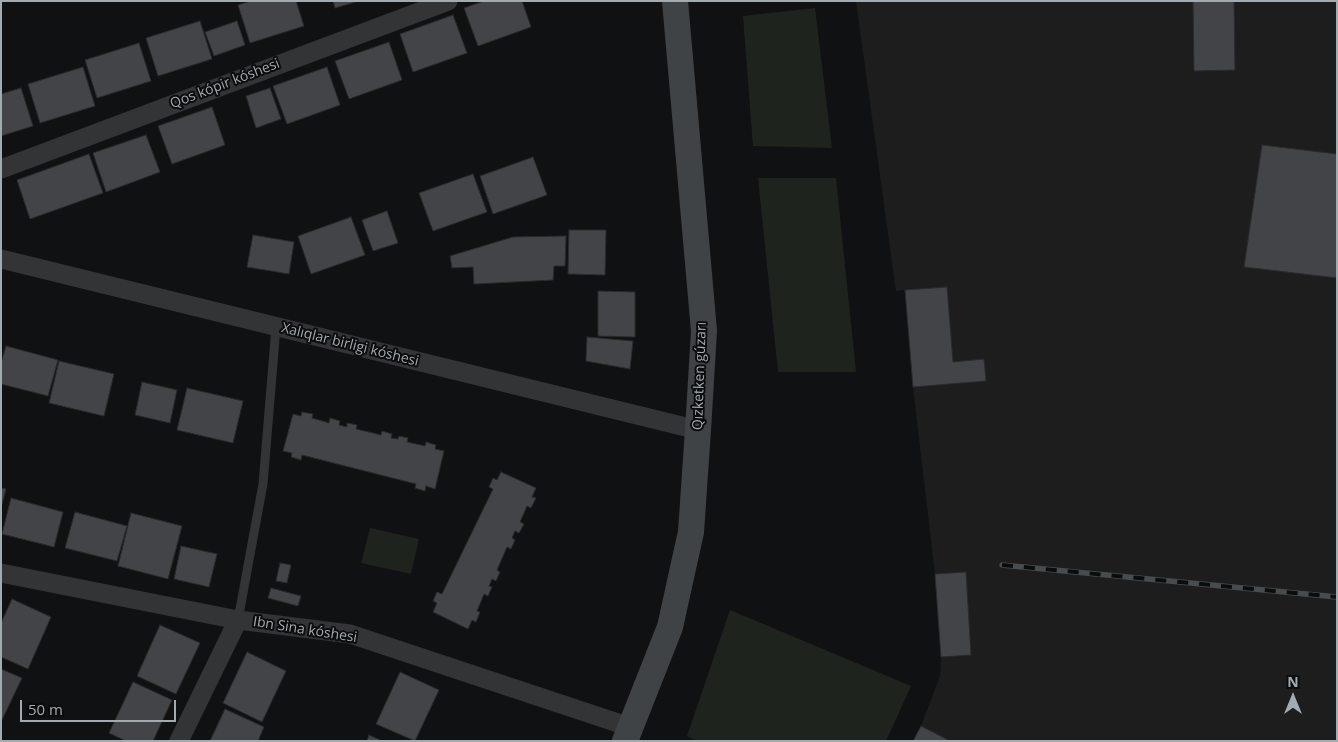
<!DOCTYPE html>
<meta charset="utf-8">
<style>
body{margin:0}
#map{position:relative;width:1338px;height:742px;overflow:hidden;background:#101112;font-family:"Open Sans",sans-serif}
canvas{display:block}
.frame{position:absolute;inset:0;border:2px solid #a3abb1;pointer-events:none}
.north{position:absolute;left:1268px;top:672px;width:50px;height:50px;-webkit-text-stroke:4px #0b0c0c;paint-order:stroke;rotate:0deg;font-size:14px;font-weight:700;line-height:20px;text-align:center;color:#a3abb1}
.north::after{content:'';display:block;margin:auto;width:18px;height:22px;background:#a3abb1;clip-path:polygon(50% 0,100% 100%,50% 72%,0 100%)}
.scale{position:absolute;left:20px;top:700px;width:156px;height:22px;box-sizing:border-box;border:2px solid #a3abb1;border-top:0;padding-left:6px;font-size:15px;line-height:18px;white-space:nowrap;color:#a3abb1;-webkit-text-stroke:4px #0b0c0c;paint-order:stroke}
</style>
<div id="map">
<canvas width="1338" height="742"></canvas>
<div class="frame"></div>
<div class="north">N</div>
<div class="scale">50 m</div>
</div>
<script>
const g = document.querySelector('canvas').getContext('2d');
g.lineJoin = 'round';
function fillPath(path, color) {
  g.fillStyle = color;
  g.fill(path, 'evenodd');
}
function poly(rows) {
  const path = new Path2D();
  for (const r of rows) {
    path.moveTo(r[0], r[1]);
    for (let i = 2; i < r.length; i += 2) path.lineTo(r[i], r[i + 1]);
  }
  return path;
}
function stroke(path, color, width, dash) {
  g.strokeStyle = color;
  g.lineWidth = width;
  g.lineCap = dash ? 'butt' : 'round';
  g.setLineDash(dash || []);
  g.stroke(path);
}
function drawText(font, color, halo, rows, align = 'center') {
  g.font = font + ' "Open Sans",sans-serif';
  g.lineWidth = 4;
  g.setLineDash([]);
  g.textBaseline = 'middle';
  g.strokeStyle = halo;
  g.fillStyle = color;
  for (const [text, x, y, turn = 0] of rows) {
    g.save();
    g.translate(x, y);
    g.rotate((+turn || 0) * Math.PI / 180);
    g.textAlign = isNaN(turn) ? turn : align;
    if (halo) g.strokeText(text, 0, 0);
    g.fillText(text, 0, 0);
    g.restore();
  }
}
fillPath(poly([
 [856,1,1337,1,1337,741,913,741,921,726,940,676,941,657,971,655,966,572,935,574,913,387,905,290,896,291]
]), '#1d1d1e');
fillPath(poly([
 [815,8,832,148,753,146,743,16],
 [758,178,836,178,856,372,778,372],
 [370,528,419,539,411,574,361,563],
 [730,610,911,686,886,741,697,741,687,736]
]), '#1e241d');
const building = poly([
 [251,1,296,1,304,26,250,43,238,5,251,1],
 [333,1,359,1,335,8,333,1],
 [484,1,522,1,531,27,478,46,464,8,484,1],
 [1193,1,1234,1,1235,70,1194,71,1193,1],
 [453,15,467,53,413,72,400,34,453,15],
 [200,21,212,59,158,76,146,38,200,21],
 [237,21,245,45,214,56,205,32,237,21],
 [389,42,402,80,349,99,335,61,389,42],
 [139,43,151,81,97,98,85,60,139,43],
 [83,67,95,106,40,123,28,84,83,67],
 [327,67,340,105,287,124,273,86,327,67],
 [21,88,33,126,1,136,1,94,21,88],
 [270,88,281,119,256,128,246,96,270,88],
 [212,107,225,145,172,164,158,126,212,107],
 [146,135,160,172,106,192,93,153,146,135],
 [1262,145,1337,154,1337,278,1244,267,1262,145],
 [89,154,103,193,30,219,17,180,89,154],
 [533,157,547,195,493,214,480,176,533,157],
 [473,174,487,212,433,231,419,193,473,174],
 [387,211,398,243,373,251,362,220,387,211],
 [351,217,365,255,311,274,298,236,351,217],
 [569,230,606,230,605,275,568,274,569,230],
 [253,235,294,242,289,274,247,267,253,235],
 [566,236,565,266,554,266,553,280,474,284,473,267,452,268,450,256,513,237,566,236],
 [947,287,953,362,984,359,986,381,913,387,905,290,947,287],
 [598,291,635,292,635,337,598,336,598,291],
 [587,337,633,341,630,369,586,361,587,337],
 [6,346,58,360,48,396,1,384,1,363,6,346],
 [59,361,114,374,104,416,49,403,59,361],
 [142,382,177,390,170,423,135,415,142,382],
 [187,388,243,401,233,443,177,430,187,388],
 [302,412,313,414,312,418,329,423,330,418,340,421,339,425,347,427,347,423,357,425,356,429,381,435,382,431,392,434,391,438,398,439,399,436,408,438,407,442,425,446,426,442,436,445,435,449,444,451,435,489,426,486,425,491,415,488,416,484,302,455,301,460,291,457,292,453,283,451,293,414,301,416,302,412],
 [501,472,536,488,532,497,536,498,531,508,527,506,520,522,524,524,519,533,515,531,512,538,515,540,511,549,507,547,497,570,500,572,496,581,492,579,489,586,492,587,488,596,484,594,477,611,480,612,476,622,472,620,468,629,433,612,437,603,433,601,437,592,442,594,493,489,489,487,493,478,497,480,501,472],
 [1,488,6,489,1,508,1,488],
 [11,498,63,512,54,547,2,534,11,498],
 [75,512,127,526,117,561,65,548,75,512],
 [131,513,182,526,168,579,118,566,131,513],
 [181,546,217,554,209,587,174,579,181,546],
 [280,563,291,565,287,583,276,581,280,563],
 [966,572,971,655,941,657,935,574,966,572],
 [271,588,301,596,298,606,268,598,271,588],
 [12,599,51,617,28,669,1,657,1,623,12,599],
 [160,625,200,643,176,694,137,676,160,625],
 [247,652,286,671,262,722,223,703,247,652],
 [1,669,22,678,1,722,1,669],
 [400,672,439,690,415,741,376,724,400,672],
 [133,682,172,700,153,741,126,741,109,733,133,682],
 [225,709,264,727,258,741,210,741,225,709],
 [921,726,950,741,913,741,921,726],
 [369,735,382,741,367,741,369,735]
]);
fillPath(building, '#424447');
stroke(building, '#2b2b2d', 1);
stroke(poly([
 [238,620,263,484,276,327]
]), '#323436', 9);
stroke(poly([
 [1,169,448,1],
 [1,259,698,430],
 [1,573,238,620,350,634,630,727],
 [179,741,238,620]
]), '#323436', 19);
stroke(poly([
 [625,741,670,627,691,532,698,430,704,331,675,1]
]), '#404346', 26);
const rail = poly([
 [1002,565,1337,597]
]);
stroke(rail, '#494c4f', 5.5);
stroke(rail, '#0b0c0c', 4, [11]);
drawText('14px', '#a3abb1', '#0b0c0c', [
 ["Qos kópir kóshesi",225,84,-21],
 ["Xalıqlar birligi kóshesi",350,345,14],
 ["Qızketken gúzarı",700,376,-88],
 ["Ibn Sina kóshesi",305,630,9]
]);
</script>
